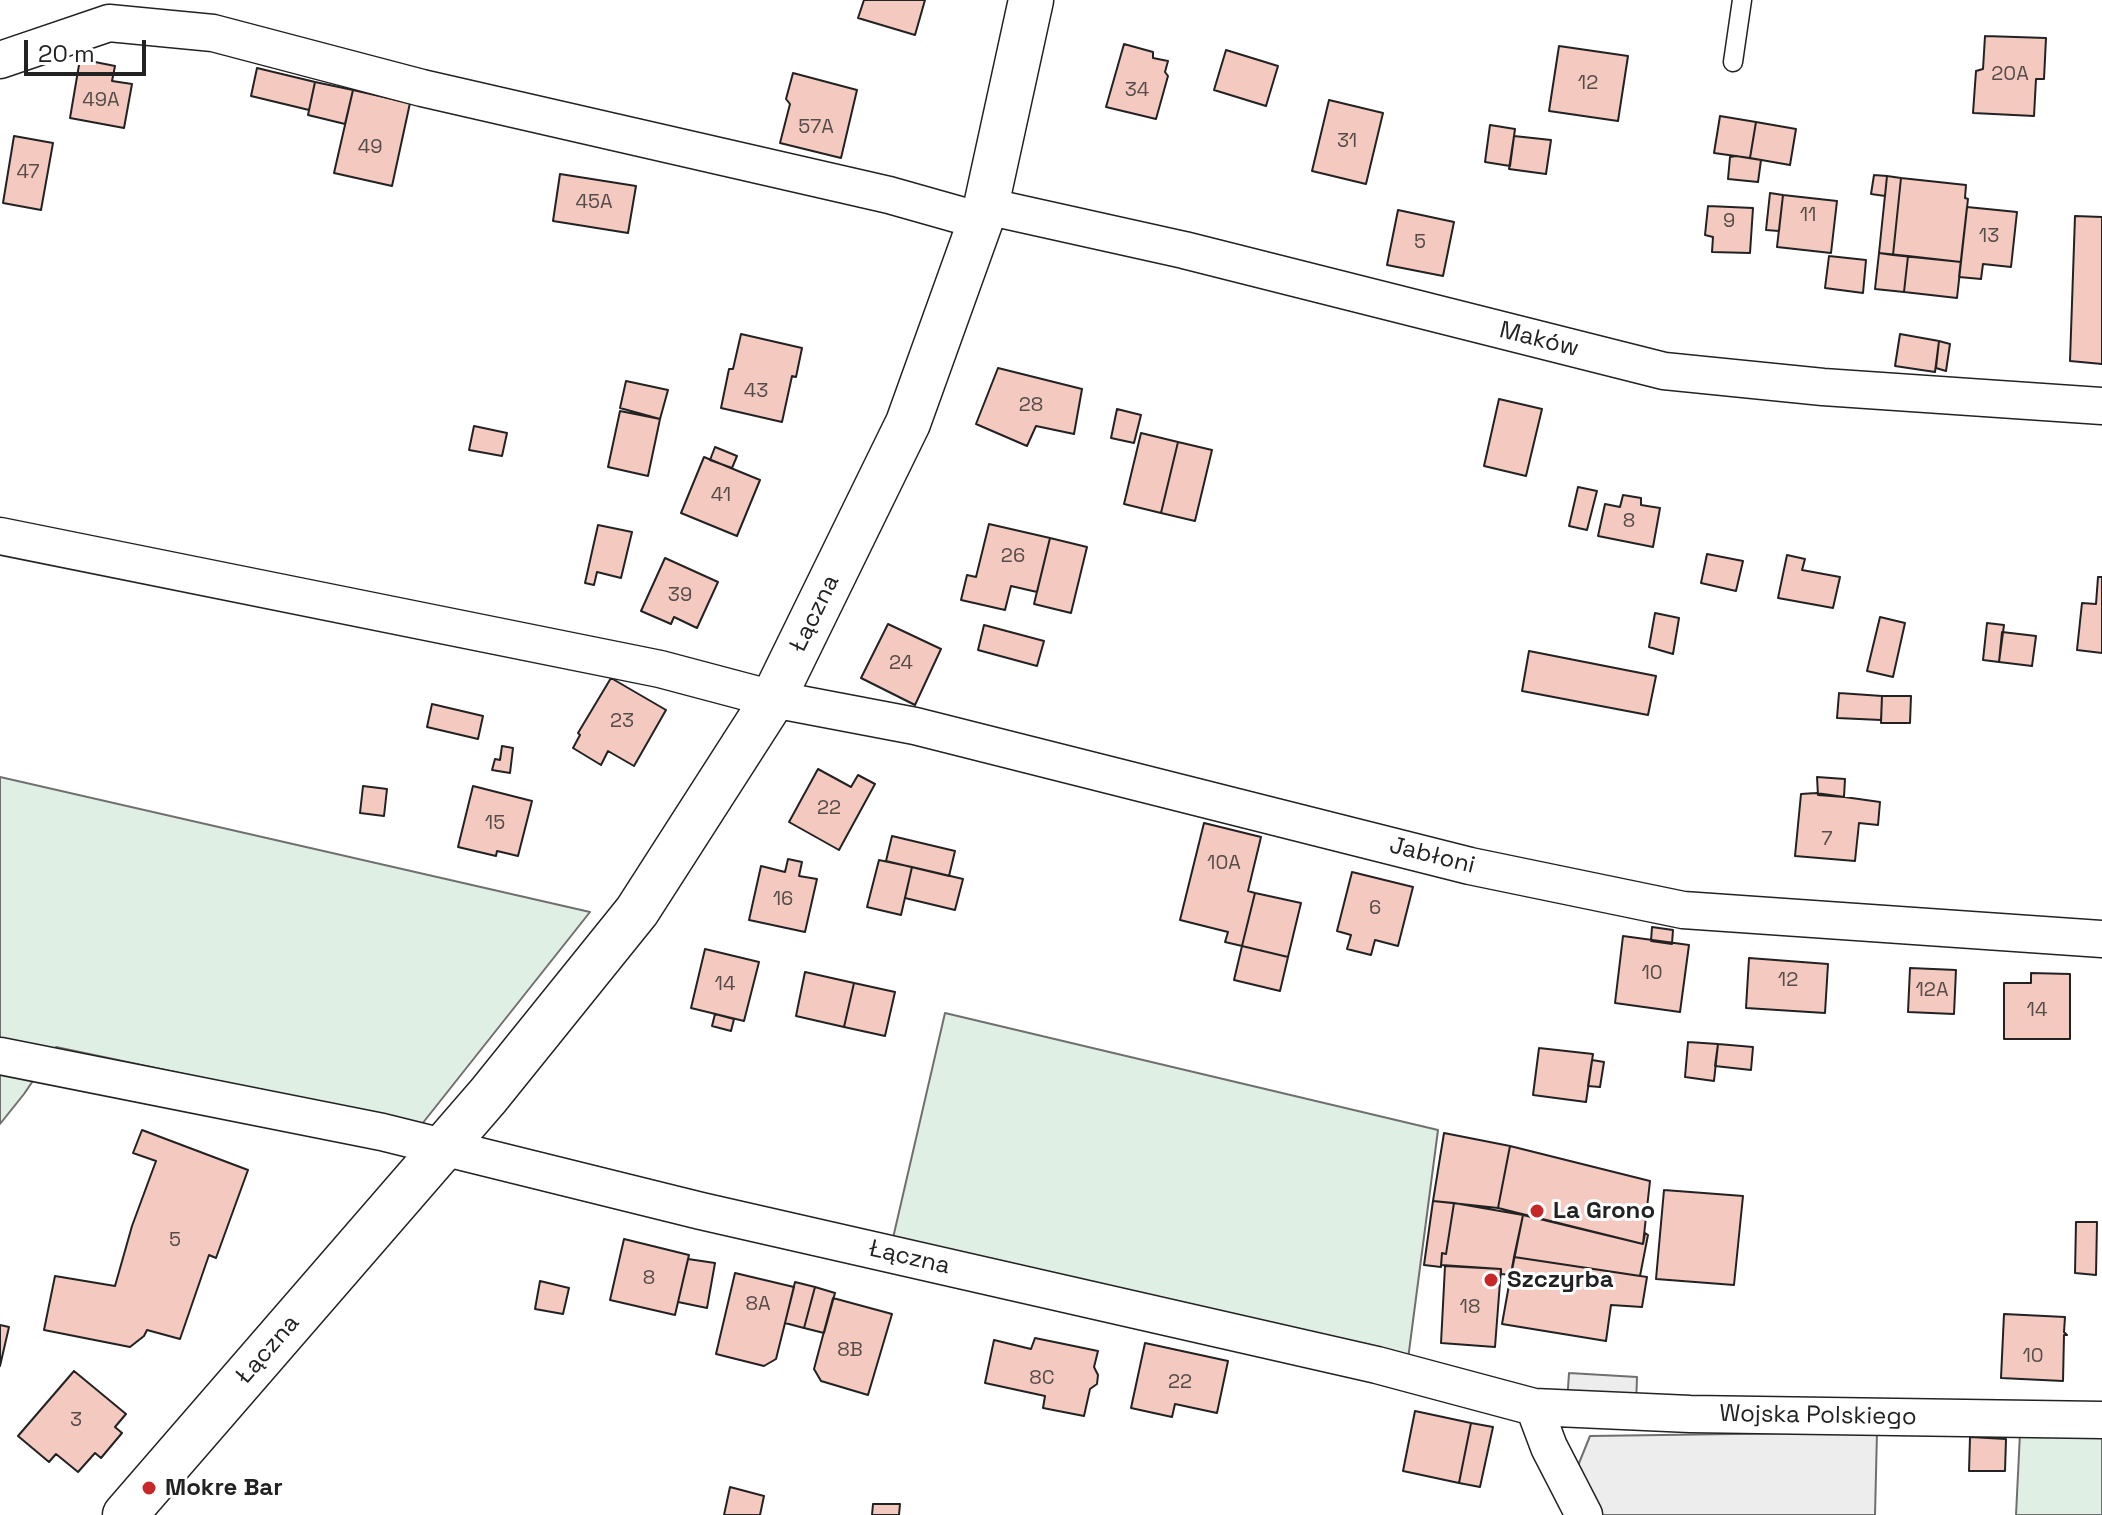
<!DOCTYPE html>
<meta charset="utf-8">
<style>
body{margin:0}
#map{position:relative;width:2102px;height:1515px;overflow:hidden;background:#fff;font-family:"Space Grotesk",sans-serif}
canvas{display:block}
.scale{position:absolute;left:24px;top:40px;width:122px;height:36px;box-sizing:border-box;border:4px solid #222;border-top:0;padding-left:10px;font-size:24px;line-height:28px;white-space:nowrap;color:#222;-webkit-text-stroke:6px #fff;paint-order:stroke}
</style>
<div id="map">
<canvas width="2102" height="1515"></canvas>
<div class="scale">20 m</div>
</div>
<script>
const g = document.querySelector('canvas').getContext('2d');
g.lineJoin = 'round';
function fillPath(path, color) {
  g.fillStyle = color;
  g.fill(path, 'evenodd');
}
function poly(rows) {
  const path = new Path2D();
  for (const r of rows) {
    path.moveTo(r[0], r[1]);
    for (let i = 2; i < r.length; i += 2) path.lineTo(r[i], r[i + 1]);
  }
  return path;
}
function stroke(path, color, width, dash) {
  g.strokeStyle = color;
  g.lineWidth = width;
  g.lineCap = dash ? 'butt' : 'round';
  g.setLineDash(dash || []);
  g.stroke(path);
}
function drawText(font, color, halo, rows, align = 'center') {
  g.font = font + ' "Space Grotesk",sans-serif';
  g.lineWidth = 6;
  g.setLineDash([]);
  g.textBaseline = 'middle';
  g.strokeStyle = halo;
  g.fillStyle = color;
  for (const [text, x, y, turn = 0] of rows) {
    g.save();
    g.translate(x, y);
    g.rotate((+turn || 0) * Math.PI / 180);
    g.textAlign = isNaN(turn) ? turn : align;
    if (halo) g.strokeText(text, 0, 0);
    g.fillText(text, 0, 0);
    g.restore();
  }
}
const green = poly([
 [0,777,590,912,422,1124,56,1047,24,1094,0,1124,0,777],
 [945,1013,1438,1130,1408,1359,893,1238,945,1013],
 [2020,1433,2102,1435,2102,1515,2016,1515,2020,1433]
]);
fillPath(green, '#e0efe3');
stroke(green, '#6f6f6f', 2);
const parking = poly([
 [1569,1373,1637,1377,1636,1406,1567,1403,1569,1373],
 [1877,1432,1875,1515,1599,1515,1575,1473,1590,1436,1877,1432]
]);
fillPath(parking, '#ededed');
stroke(parking, '#6f6f6f', 2);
const building = poly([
 [864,0,925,0,915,35,858,18,864,0],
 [1985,36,2046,38,2044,79,2036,79,2034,116,1973,113,1976,71,1983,69,1985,36],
 [1124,44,1153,52,1153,58,1168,61,1165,72,1168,76,1156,119,1106,107,1124,44],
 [1559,46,1628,56,1618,121,1549,111,1559,46],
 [1226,50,1278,66,1266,106,1214,90,1226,50],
 [80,59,115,66,112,81,132,84,124,128,70,118,80,59],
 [257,68,315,82,309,110,251,96,257,68],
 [793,73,857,90,841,158,780,143,790,104,786,99,793,73],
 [315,82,353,90,345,124,308,115,315,82],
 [353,90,410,103,392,186,334,173,353,90],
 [1329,100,1383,113,1366,184,1312,171,1329,100],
 [1720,116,1756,122,1750,158,1714,153,1720,116],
 [1756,122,1796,129,1790,165,1750,158,1756,122],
 [1490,125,1515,129,1510,166,1485,162,1490,125],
 [14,136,53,143,41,210,3,203,14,136],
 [1514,136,1551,140,1546,174,1509,169,1514,136],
 [1736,156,1761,160,1758,182,1728,179,1730,157,1736,156],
 [560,174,636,186,628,233,553,221,560,174],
 [1874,175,1887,176,1885,196,1871,194,1874,175],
 [1887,176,1901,178,1893,255,1879,253,1887,176],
 [1901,178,1966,185,1965,198,1968,199,1961,262,1893,255,1901,178],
 [1770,193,1783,195,1779,231,1766,230,1770,193],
 [1783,195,1837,201,1831,253,1777,247,1783,195],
 [1708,206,1753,208,1750,253,1712,252,1713,237,1705,235,1708,206],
 [1967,207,2017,212,2011,267,1983,264,1981,279,1959,277,1967,207],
 [1398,210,1454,222,1443,276,1387,265,1398,210],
 [2075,216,2102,217,2102,364,2070,361,2075,216],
 [1879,253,1908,256,1904,292,1875,289,1879,253],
 [1829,256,1866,260,1863,293,1825,288,1829,256],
 [1908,256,1961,262,1957,298,1904,292,1908,256],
 [741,334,802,348,796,377,792,376,782,422,721,408,729,369,733,369,741,334],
 [1900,334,1939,341,1935,372,1895,366,1900,334],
 [1939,341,1950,344,1946,371,1936,368,1939,341],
 [998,368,1082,389,1074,434,1036,426,1027,446,976,424,998,368],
 [626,381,668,390,660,419,620,408,626,381],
 [1499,399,1542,409,1526,476,1484,466,1499,399],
 [1117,409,1141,415,1134,443,1111,438,1117,409],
 [620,411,660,419,648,476,608,467,620,411],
 [474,426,507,433,502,456,469,450,474,426],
 [1141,433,1178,442,1161,513,1124,504,1141,433],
 [1178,442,1212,450,1195,521,1161,513,1178,442],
 [715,447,737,456,732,468,710,460,715,447],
 [704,457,760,480,737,536,681,513,704,457],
 [1578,487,1597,491,1587,530,1569,526,1578,487],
 [1623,495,1641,498,1641,505,1660,508,1653,547,1598,536,1605,504,1620,507,1623,495],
 [989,524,1050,538,1037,592,1011,586,1005,610,961,600,967,575,976,577,989,524],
 [598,525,632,532,621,578,597,572,594,585,585,583,598,525],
 [1050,538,1087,547,1071,613,1034,604,1050,538],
 [1707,554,1743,561,1736,591,1701,583,1707,554],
 [1787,555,1805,559,1802,570,1840,577,1833,608,1778,598,1787,555],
 [665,558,718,582,697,628,674,617,671,624,641,611,665,558],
 [2098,577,2102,577,2102,653,2077,650,2082,603,2096,604,2098,577],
 [1655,613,1679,618,1673,654,1649,647,1655,613],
 [1880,617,1905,623,1893,677,1867,671,1880,617],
 [1987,623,2004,625,1999,662,1983,660,1987,623],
 [888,624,941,649,915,705,861,678,888,624],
 [984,625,1044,641,1037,666,978,650,984,625],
 [2002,632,2036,636,2032,666,1999,662,2002,632],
 [1529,651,1656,676,1648,715,1522,691,1529,651],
 [611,678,666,710,634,766,608,751,601,765,573,748,580,735,578,733,611,678],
 [1839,693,1882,696,1881,720,1837,718,1839,693],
 [1882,696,1911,696,1910,723,1881,723,1882,696],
 [432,704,483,716,478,739,427,727,432,704],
 [502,746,513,748,510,773,492,770,495,759,500,760,502,746],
 [818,769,851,787,858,775,875,784,839,850,789,822,818,769],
 [1817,777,1845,779,1844,797,1818,795,1817,777],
 [363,786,387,789,384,816,360,813,363,786],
 [473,786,532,801,518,856,497,851,496,856,458,847,473,786],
 [1816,793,1880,802,1878,825,1859,823,1855,861,1795,856,1801,794,1816,793],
 [1204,823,1261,837,1248,891,1255,893,1242,946,1225,942,1228,932,1180,920,1204,823],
 [892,836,955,851,949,876,886,861,892,836],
 [788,859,802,862,799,876,817,879,805,932,749,920,761,866,785,872,788,859],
 [879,860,912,867,901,915,867,907,879,860],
 [912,867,963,879,955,910,905,898,912,867],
 [1352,872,1413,887,1398,946,1375,940,1371,955,1347,949,1351,935,1337,931,1352,872],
 [1255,893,1301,903,1288,957,1242,946,1255,893],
 [1652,927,1673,930,1672,944,1651,941,1652,927],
 [1623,936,1689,945,1680,1012,1615,1003,1623,936],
 [1242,946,1288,957,1280,991,1234,980,1242,946],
 [705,949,759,962,744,1021,691,1008,705,949],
 [1749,958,1828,964,1825,1013,1746,1008,1749,958],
 [1910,968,1956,970,1954,1014,1908,1012,1910,968],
 [805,972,854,983,844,1027,796,1016,805,972],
 [2031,973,2070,974,2070,1039,2004,1039,2004,983,2031,983,2031,973],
 [854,983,895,992,885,1036,844,1027,854,983],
 [715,1014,734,1019,731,1031,712,1026,715,1014],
 [1688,1042,1718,1044,1714,1081,1685,1077,1688,1042],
 [1718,1044,1753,1047,1751,1070,1715,1066,1718,1044],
 [1539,1048,1593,1054,1586,1102,1533,1095,1539,1048],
 [1592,1060,1604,1062,1600,1087,1588,1086,1592,1060],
 [142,1130,248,1170,216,1258,209,1255,180,1339,147,1330,144,1336,130,1347,44,1330,55,1276,115,1286,132,1226,156,1161,133,1153,142,1130],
 [1444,1133,1510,1146,1498,1208,1433,1201,1444,1133],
 [1510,1146,1650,1181,1643,1244,1498,1208,1510,1146],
 [1664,1190,1743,1196,1734,1285,1656,1279,1664,1190],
 [1433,1201,1454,1203,1446,1254,1442,1253,1441,1267,1424,1265,1433,1201],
 [1454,1203,1523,1215,1511,1275,1501,1274,1501,1269,1441,1265,1442,1253,1446,1254,1454,1203],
 [1523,1215,1643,1244,1645,1233,1648,1235,1640,1276,1514,1257,1523,1215],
 [2076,1222,2097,1222,2096,1275,2075,1273,2076,1222],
 [624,1239,689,1255,675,1315,610,1300,624,1239],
 [1514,1257,1647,1277,1642,1307,1611,1305,1606,1341,1502,1324,1514,1257],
 [688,1259,715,1263,707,1308,678,1302,688,1259],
 [1445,1266,1501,1269,1495,1347,1441,1343,1445,1266],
 [735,1273,794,1287,776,1359,764,1366,716,1354,735,1273],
 [540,1281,569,1288,563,1314,535,1309,540,1281],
 [795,1282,815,1287,804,1328,785,1323,795,1282],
 [815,1287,835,1293,824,1333,804,1328,815,1287],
 [833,1298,892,1314,868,1395,821,1381,814,1369,833,1298],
 [2004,1314,2065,1317,2064,1332,2067,1335,2064,1335,2063,1381,2001,1378,2004,1314],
 [0,1325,9,1327,0,1366,0,1325],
 [1035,1338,1098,1351,1094,1367,1098,1375,1097,1384,1090,1389,1084,1416,1043,1408,1045,1396,985,1383,994,1340,1031,1349,1035,1338],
 [1145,1343,1228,1361,1217,1413,1175,1404,1172,1417,1131,1408,1145,1343],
 [74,1371,126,1414,115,1427,122,1433,101,1458,95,1453,78,1472,56,1454,49,1462,18,1436,74,1371],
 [1415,1411,1471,1423,1459,1483,1403,1471,1415,1411],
 [1471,1423,1493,1427,1480,1487,1459,1483,1471,1423],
 [1970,1437,2006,1439,2005,1471,1969,1471,1970,1437],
 [730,1487,764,1496,760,1515,724,1515,730,1487],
 [873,1504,900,1504,899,1515,872,1515,873,1504]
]);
fillPath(building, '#f3c9c0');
stroke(building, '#222', 2);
const service = poly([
 [1733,62,1742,0]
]);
const minor = poly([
 [0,60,109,23,213,33,422,88,889,195,981,221],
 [986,206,1184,250,1664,371,1823,387,2102,406],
 [0,536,660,669,773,699,915,726,1470,866,1683,910,2102,939],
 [0,1056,382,1132,701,1211,1377,1365,1534,1407,1549,1447,1584,1515],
 [1534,1407,1690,1414,2102,1420]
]);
const tertiary = poly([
 [125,1515,488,1096,637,911,773,699,908,423,986,206,1031,0]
]);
stroke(service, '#222', 21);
stroke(minor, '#222', 39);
stroke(tertiary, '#222', 47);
stroke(service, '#fff', 18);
stroke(minor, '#fff', 36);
stroke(tertiary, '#fff', 44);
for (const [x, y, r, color] of [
 [1537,1211,8,"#c62828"],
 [1491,1280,8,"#c62828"],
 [149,1488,8,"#c62828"]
]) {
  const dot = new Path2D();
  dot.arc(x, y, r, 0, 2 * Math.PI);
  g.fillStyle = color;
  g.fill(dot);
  stroke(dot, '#fff', 3);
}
drawText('20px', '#564c4a', null, [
 ["20A",2010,75],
 ["12",1588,84],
 ["34",1137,91],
 ["49A",101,101],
 ["57A",816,128],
 ["31",1347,142],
 ["49",370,148],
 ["47",28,173],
 ["45A",594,203],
 ["11",1808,216],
 ["9",1729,222],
 ["13",1989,237],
 ["5",1420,243],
 ["43",756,392],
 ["28",1031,406],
 ["41",721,496],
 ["8",1629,522],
 ["26",1013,557],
 ["39",680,596],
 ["24",901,664],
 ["23",622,722],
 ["22",829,809],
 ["15",495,824],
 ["7",1827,840],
 ["10A",1224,864],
 ["16",783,900],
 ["6",1375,909],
 ["10",1652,974],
 ["12",1788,981],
 ["14",725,985],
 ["12A",1932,991],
 ["14",2037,1011],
 ["5",175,1241],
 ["8",649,1279],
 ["8A",758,1305],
 ["18",1470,1308],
 ["8B",850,1351],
 ["10",2033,1357],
 ["8C",1042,1379],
 ["22",1180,1383],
 ["3",76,1421]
]);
drawText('24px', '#222', '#fff', [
 ["Maków",1539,340,14],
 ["Łączna",815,614,-64],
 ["Jabłoni",1432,856,14],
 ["Łączna",909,1258,13],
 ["Łączna",268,1350,-49],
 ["Wojska Polskiego",1818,1416,1]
]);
drawText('bold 24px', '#222', '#fff', [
 ["La Grono",1553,1211],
 ["Szczyrba",1507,1280],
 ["Mokre Bar",165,1488]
], 'left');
</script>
